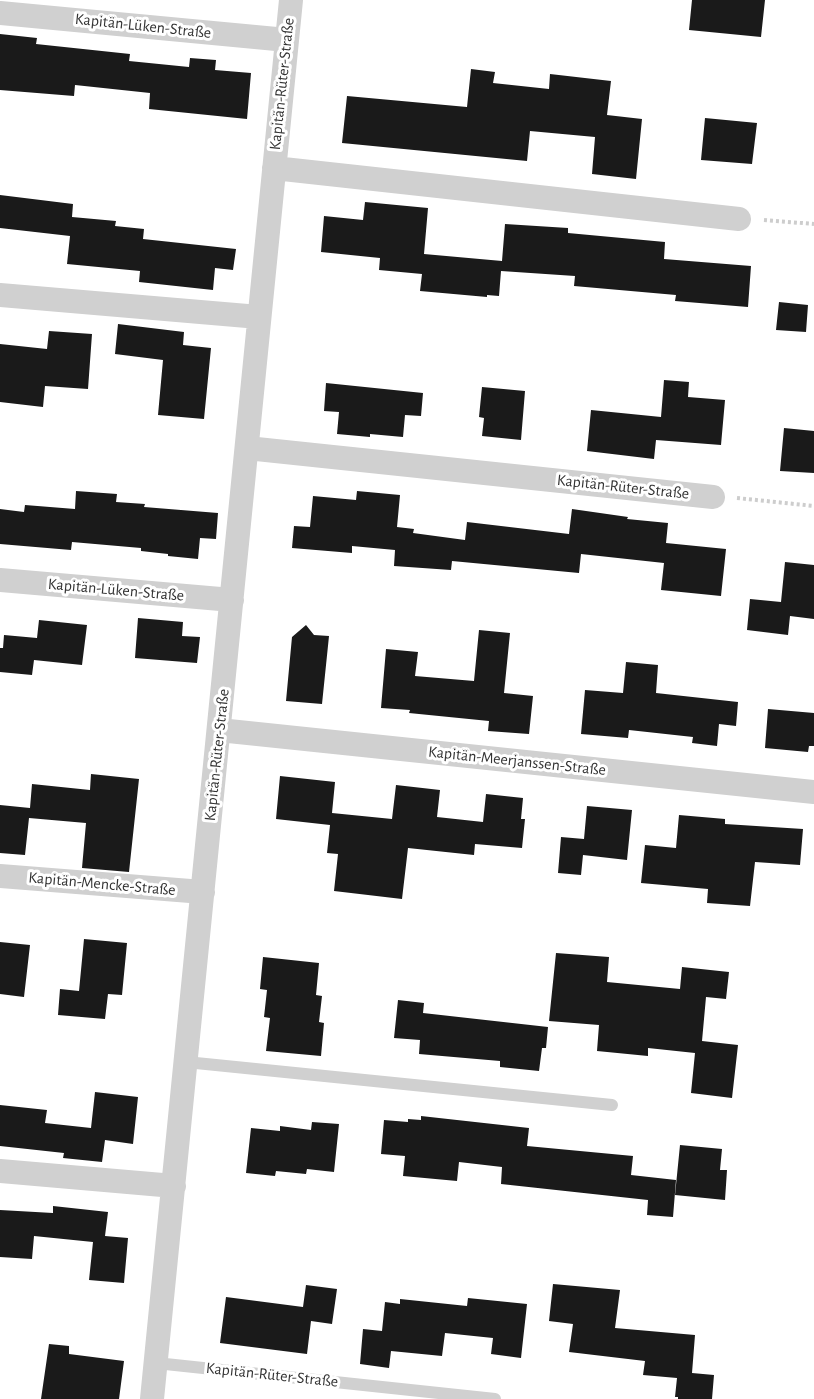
<!DOCTYPE html>
<meta charset="utf-8">
<style>
body{margin:0}
canvas{display:block;background:#fff}
</style>
<canvas width="814" height="1399"></canvas>
<script>
const g = document.querySelector('canvas').getContext('2d');
g.lineJoin = 'round';
function fillPath(path, color) {
  g.fillStyle = color;
  g.fill(path, 'evenodd');
}
function poly(rows) {
  const path = new Path2D();
  for (const r of rows) {
    path.moveTo(r[0], r[1]);
    for (let i = 2; i < r.length; i += 2) path.lineTo(r[i], r[i + 1]);
  }
  return path;
}
function stroke(path, color, width, dash) {
  g.strokeStyle = color;
  g.lineWidth = width;
  g.lineCap = dash ? 'butt' : 'round';
  g.setLineDash(dash || []);
  g.stroke(path);
}
function drawText(font, color, halo, rows, align = 'center') {
  g.font = font + ' "Alegreya Sans",sans-serif';
  g.lineWidth = 6;
  g.setLineDash([]);
  g.textBaseline = 'middle';
  g.strokeStyle = halo;
  g.fillStyle = color;
  for (const [text, x, y, turn = 0] of rows) {
    g.save();
    g.translate(x, y);
    g.rotate((+turn || 0) * Math.PI / 180);
    g.textAlign = isNaN(turn) ? turn : align;
    if (halo) g.strokeText(text, 0, 0);
    g.fillText(text, 0, 0);
    g.restore();
  }
}
fillPath(poly([
 [692,0,765,0,761,37,689,30],
 [0,34,37,38,36,44,130,54,129,61,189,67,190,58,216,60,215,70,251,73,247,119,149,109,150,93,75,85,74,96,0,90],
 [471,69,495,72,493,83,549,89,550,74,611,81,607,115,642,119,636,179,592,174,595,137,530,131,527,161,342,143,347,96,467,107],
 [705,118,757,123,752,164,701,160],
 [0,195,73,204,72,217,116,221,115,226,144,229,143,239,236,249,233,270,215,268,213,290,139,282,140,271,67,264,70,236,0,228],
 [365,202,428,208,424,254,502,261,505,224,568,228,568,233,665,242,664,259,751,266,748,307,675,301,676,295,574,286,575,276,501,271,499,296,487,295,487,297,420,291,422,274,379,270,380,258,321,252,324,216,363,220],
 [779,302,808,305,806,332,776,330],
 [118,324,184,332,183,345,211,348,204,419,158,415,163,360,115,354],
 [49,331,92,334,88,389,45,386,43,407,0,402,0,344,47,349],
 [664,380,689,382,688,397,725,400,721,445,656,440,654,459,587,451,591,410,661,417],
 [326,383,423,393,421,416,405,415,403,437,370,434,370,437,337,434,339,412,324,411],
 [482,387,525,391,521,440,482,436,484,418,479,417],
 [784,428,814,431,814,473,780,471],
 [76,491,117,494,116,502,145,504,144,507,218,513,216,539,200,538,198,559,168,556,168,554,141,551,141,548,72,542,71,550,0,544,0,509,24,512,25,505,75,509],
 [357,491,400,495,397,527,414,529,413,533,465,540,467,522,569,534,572,509,628,517,627,519,668,523,666,543,726,549,721,596,661,590,664,563,581,554,579,573,452,561,451,570,394,566,395,550,352,546,352,553,292,548,294,526,310,527,313,496,356,500],
 [785,562,814,565,814,619,790,616,788,635,747,630,750,599,781,602],
 [138,618,183,622,182,636,200,637,197,663,135,658],
 [39,620,87,625,82,665,34,660,32,675,0,672,0,648,3,648,4,635,37,638],
 [306,625,314,635,329,636,322,704,286,701,292,637],
 [479,630,510,633,504,693,533,696,529,734,488,731,489,721,409,713,410,710,381,708,386,649,418,652,415,676,474,681],
 [626,662,658,665,656,693,738,702,736,726,719,724,717,746,692,743,693,737,629,730,628,738,581,734,585,690,623,693],
 [768,709,814,713,814,746,809,746,808,752,765,748],
 [91,774,139,779,129,872,82,868,86,823,29,818,25,855,0,853,0,805,30,808,32,784,90,790],
 [280,776,335,782,332,813,392,819,396,785,440,790,437,817,483,822,486,794,523,798,521,819,525,819,522,848,475,844,474,855,408,848,402,899,334,891,338,854,327,853,330,825,276,819],
 [587,806,632,810,627,860,583,855,581,875,558,873,561,837,584,839],
 [679,815,725,819,725,824,803,829,800,865,755,862,750,906,707,903,708,889,641,883,645,845,676,848],
 [84,939,127,943,122,995,108,994,105,1019,58,1015,60,989,79,991],
 [0,942,30,945,24,997,0,994],
 [556,953,609,957,607,982,680,989,682,967,729,972,726,999,706,997,702,1041,738,1045,732,1098,691,1093,695,1053,648,1048,648,1056,597,1051,599,1025,549,1021],
 [263,957,319,963,316,995,322,996,319,1022,324,1023,321,1056,266,1051,270,1018,264,1017,267,990,260,989],
 [398,1000,424,1003,423,1013,548,1027,546,1048,542,1048,539,1071,500,1067,500,1061,419,1054,420,1040,394,1038],
 [95,1092,138,1097,133,1144,105,1140,102,1162,63,1158,64,1153,0,1146,0,1105,47,1110,45,1123,91,1128],
 [421,1116,529,1128,527,1146,633,1156,631,1175,676,1180,673,1217,647,1215,648,1200,501,1184,502,1167,459,1162,457,1181,403,1176,405,1156,381,1154,384,1120,408,1122,408,1119,421,1120],
 [312,1122,339,1124,334,1172,307,1169,306,1174,276,1171,275,1176,246,1173,251,1128,280,1131,280,1126,311,1130],
 [680,1145,722,1149,720,1170,727,1170,725,1200,675,1195],
 [53,1206,108,1212,105,1236,128,1238,124,1283,89,1280,93,1242,34,1236,32,1259,0,1257,0,1210,53,1213],
 [553,1284,620,1290,615,1328,695,1335,692,1373,714,1375,712,1399,678,1399,678,1397,675,1397,677,1378,643,1375,645,1361,569,1352,573,1324,549,1321],
 [306,1285,337,1289,332,1324,311,1321,307,1354,220,1343,226,1297,303,1307],
 [468,1298,527,1304,521,1358,491,1354,493,1338,445,1333,442,1356,391,1351,389,1368,360,1364,363,1329,382,1331,385,1302,400,1304,400,1299,467,1306],
 [49,1344,69,1346,69,1354,124,1361,119,1399,41,1399]
]), '#1a1a1a');
stroke(poly([
 [764,220,814,224],
 [737,498,814,506]
]), '#cdcdcd', 4, [3, 3]);
stroke(poly([
 [186,1062,612,1105],
 [156,1363,495,1399]
]), '#d0d0d0', 12);
stroke(poly([
 [0,13,287,40],
 [274,168,739,219],
 [0,295,259,317],
 [247,448,713,497],
 [0,580,232,600],
 [219,730,814,792],
 [0,876,203,892],
 [0,1171,174,1186],
 [152,1399,291,0]
]), '#d0d0d0', 24);
drawText('16px', '#333', '#fff', [
 ["Kapitän-Lüken-Straße",143,26,6],
 ["Kapitän-Rüter-Straße",282,84,-84],
 ["Kapitän-Rüter-Straße",623,487,6],
 ["Kapitän-Lüken-Straße",116,590,5],
 ["Kapitän-Rüter-Straße",217,755,-84],
 ["Kapitän-Meerjanssen-Straße",517,761,6],
 ["Kapitän-Mencke-Straße",102,884,5],
 ["Kapitän-Rüter-Straße",272,1375,6]
]);
</script>
